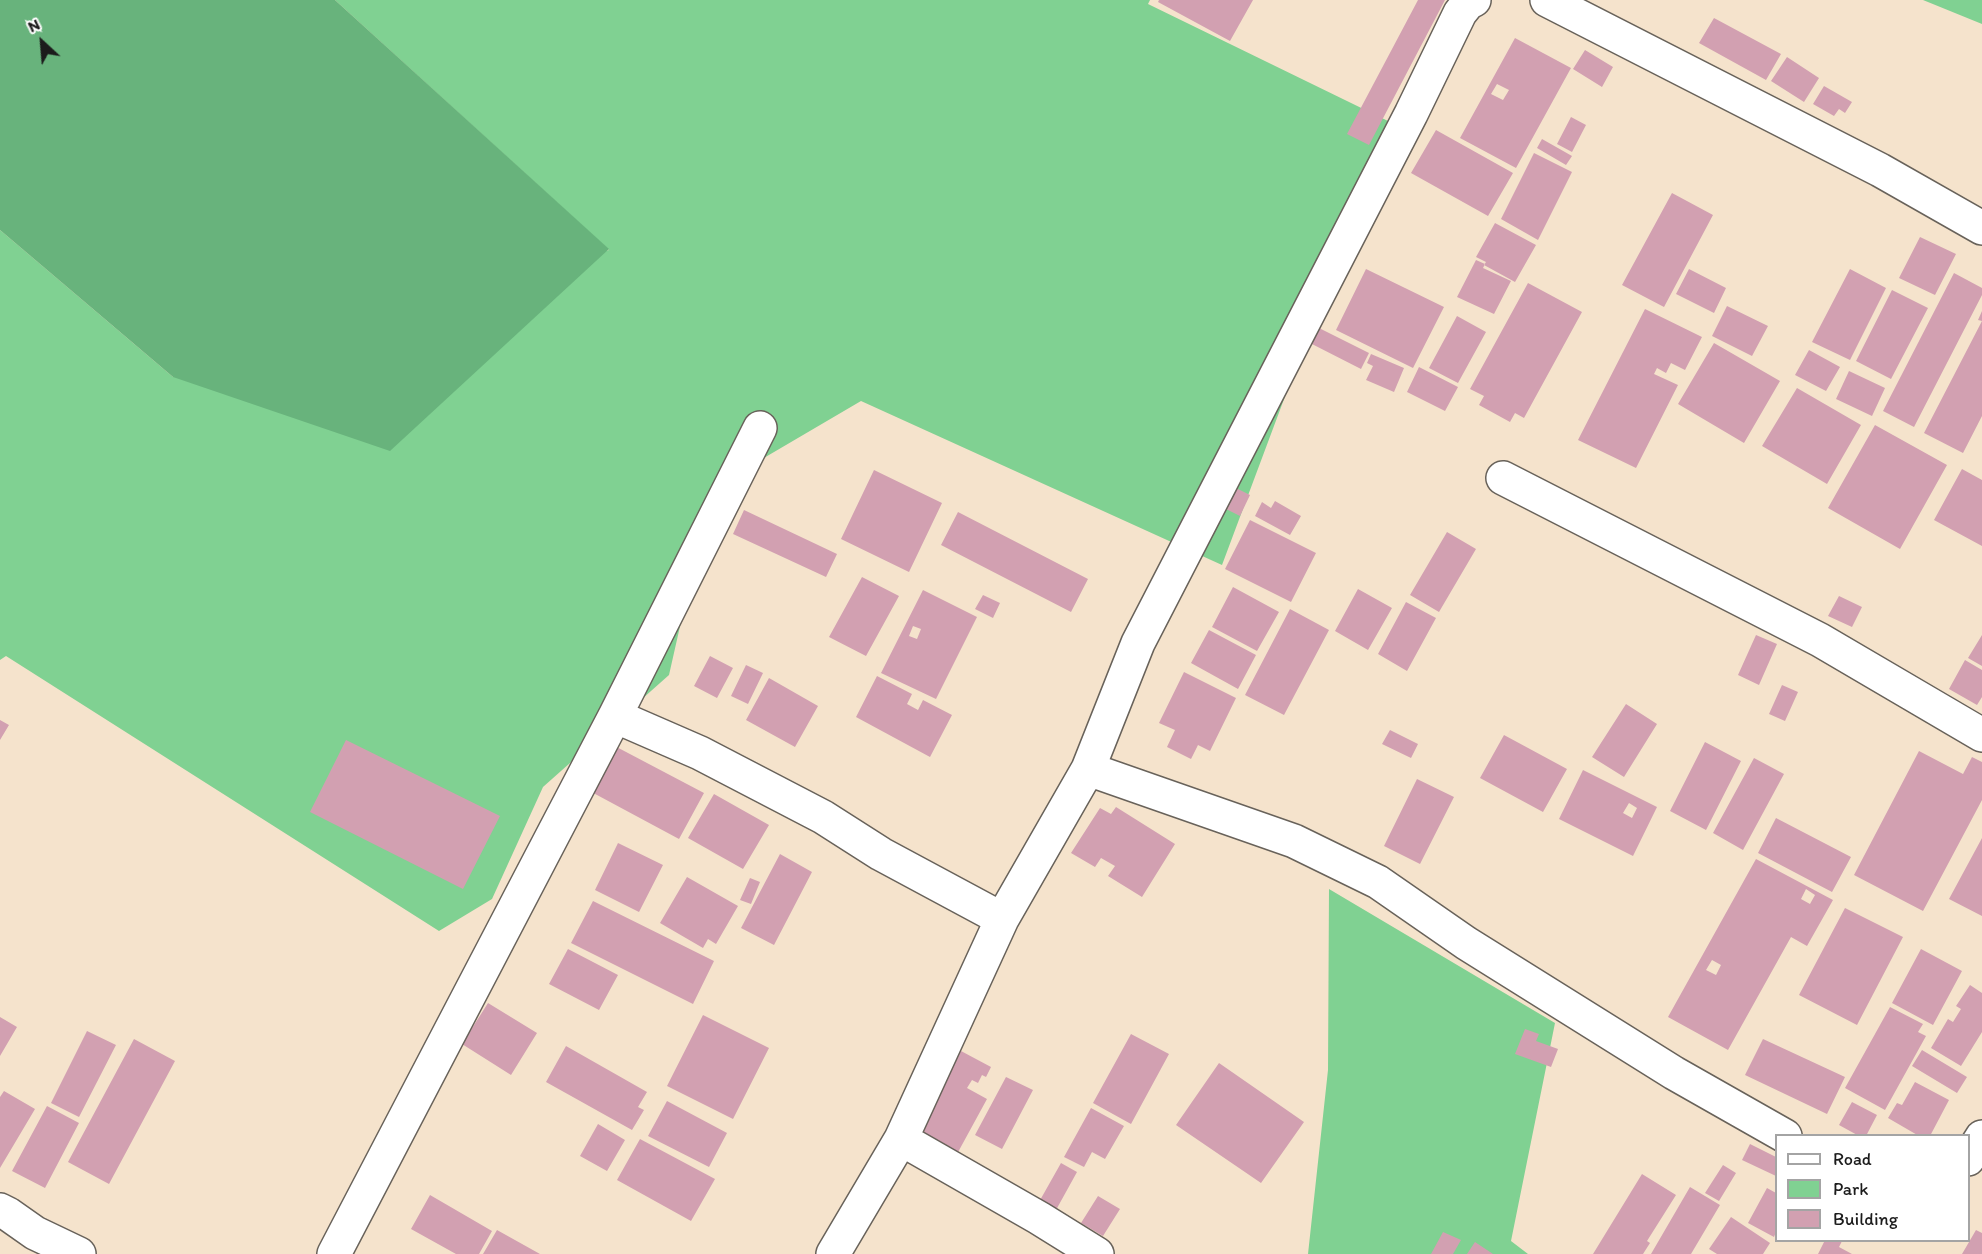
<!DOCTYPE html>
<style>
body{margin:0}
#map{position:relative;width:1982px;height:1254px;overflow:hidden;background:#f5e3cc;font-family:Itim,sans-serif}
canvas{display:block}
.legend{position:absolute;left:1775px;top:1134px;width:195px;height:108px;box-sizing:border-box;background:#fff;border:2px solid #a4a4a4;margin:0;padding:8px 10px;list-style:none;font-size:18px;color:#1c1c1c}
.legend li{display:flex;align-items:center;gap:12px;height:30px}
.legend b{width:30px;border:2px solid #a4a4a4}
.north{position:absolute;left:12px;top:12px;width:60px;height:60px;-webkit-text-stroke:4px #fff;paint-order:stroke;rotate:334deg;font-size:16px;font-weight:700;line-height:24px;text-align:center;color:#1c1c1c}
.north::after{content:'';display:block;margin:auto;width:21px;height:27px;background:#1c1c1c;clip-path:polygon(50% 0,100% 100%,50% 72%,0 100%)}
</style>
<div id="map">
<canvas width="1982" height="1254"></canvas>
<ul class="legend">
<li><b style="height:8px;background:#fff"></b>Road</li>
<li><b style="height:16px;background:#80d192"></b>Park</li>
<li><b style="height:16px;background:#d2a0b1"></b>Building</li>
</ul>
<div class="north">N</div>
</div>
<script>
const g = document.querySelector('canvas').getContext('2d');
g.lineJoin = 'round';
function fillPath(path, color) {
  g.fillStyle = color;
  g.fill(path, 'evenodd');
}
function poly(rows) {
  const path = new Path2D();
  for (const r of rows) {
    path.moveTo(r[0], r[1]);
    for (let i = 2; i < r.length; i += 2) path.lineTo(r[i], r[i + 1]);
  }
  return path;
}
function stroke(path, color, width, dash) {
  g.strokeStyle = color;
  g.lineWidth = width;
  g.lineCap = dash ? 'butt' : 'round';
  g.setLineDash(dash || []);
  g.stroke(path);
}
fillPath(poly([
 [335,0,1150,0,1148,4,1388,121,1222,565,861,401,711,489,669,675,543,787,492,899,439,931,6,656,0,660,0,230,173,377,609,250],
 [1923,0,1982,0,1982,24],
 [1329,889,1555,1023,1511,1241,1528,1254,1308,1254,1328,1070]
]), '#80d192');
fillPath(poly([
 [0,0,335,0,609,249,390,451,173,377,0,230]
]), '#68b37c');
fillPath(poly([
 [1159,0,1253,0,1230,41,1158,2],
 [1418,0,1445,0,1369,145,1347,134],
 [1714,18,1781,54,1766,80,1699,43],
 [1515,38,1571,68,1516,168,1460,138],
 [1497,84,1509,90,1503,100,1491,94],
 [1585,50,1613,67,1602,87,1573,69],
 [1787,57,1819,78,1804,102,1771,81],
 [1824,86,1852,102,1845,113,1839,109,1834,116,1813,104],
 [1571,117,1586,125,1572,152,1557,144],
 [1436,130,1513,173,1488,216,1411,173],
 [1542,139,1572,156,1566,165,1537,148],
 [1534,153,1572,172,1538,240,1501,219],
 [1672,193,1713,215,1664,307,1622,285],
 [1495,223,1536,245,1515,282,1484,265,1486,262,1476,257],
 [1920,237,1956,254,1935,295,1899,278],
 [1476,260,1485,264,1483,268,1511,281,1494,314,1457,297],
 [1366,269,1444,307,1413,368,1336,330],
 [1689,269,1726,288,1714,313,1676,294],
 [1850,269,1886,288,1850,360,1812,342],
 [1954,273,1982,288,1982,295,1914,427,1883,411],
 [1528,283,1582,312,1524,418,1515,413,1510,422,1479,405,1484,396,1470,389],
 [1892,290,1928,308,1891,379,1856,361],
 [1727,306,1768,326,1752,356,1712,336],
 [1645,309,1702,337,1685,370,1671,363,1666,373,1657,368,1654,374,1678,385,1636,468,1578,440],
 [1982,311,1982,416,1963,453,1924,433,1982,321,1978,320],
 [1457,316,1486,332,1458,383,1429,368],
 [1317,327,1369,353,1361,369,1308,342],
 [1714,343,1780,381,1744,443,1678,404],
 [1809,350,1840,367,1826,391,1795,375],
 [1371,354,1404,368,1394,392,1366,380,1373,366,1367,363],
 [1419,367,1458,387,1445,411,1407,392],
 [1849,371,1885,388,1872,416,1836,399],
 [1797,388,1861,425,1827,484,1762,446],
 [1875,425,1947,465,1900,549,1828,508],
 [1962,469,1982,480,1982,546,1934,520],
 [874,470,942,503,909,572,841,539],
 [1230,485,1250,495,1240,516,1220,506],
 [1275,501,1301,516,1290,535,1255,516,1262,502,1271,508],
 [744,510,837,554,826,577,733,534],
 [958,512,1088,579,1071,612,941,545],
 [1250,520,1316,553,1291,602,1225,569],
 [1447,532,1476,549,1439,612,1410,595],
 [862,577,899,596,866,656,829,637],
 [1233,587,1279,612,1257,651,1212,627],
 [1358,589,1392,608,1368,650,1335,631],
 [923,590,977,617,936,699,881,673],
 [913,626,921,629,917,639,909,636],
 [983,595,1000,603,993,618,975,609],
 [1839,596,1862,607,1852,627,1828,616],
 [1406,602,1436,618,1407,671,1378,654],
 [1290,609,1329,630,1284,715,1245,695],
 [1209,630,1256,655,1238,689,1191,663],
 [1756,635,1777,644,1759,685,1738,675],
 [1982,635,1982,666,1968,658],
 [710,656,733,668,717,698,694,686],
 [1965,660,1982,670,1982,697,1977,705,1949,689],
 [746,665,763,673,748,704,731,696],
 [1184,672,1236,698,1210,751,1198,745,1191,759,1167,747,1175,730,1159,723],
 [877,676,912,694,907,704,918,710,923,700,952,715,930,757,856,717],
 [769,678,818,706,795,747,746,720],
 [1782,685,1798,692,1785,721,1769,714],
 [1626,704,1657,724,1624,777,1592,757],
 [0,720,9,725,0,740],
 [1390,730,1418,744,1411,758,1382,744],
 [1504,735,1567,769,1543,812,1480,778],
 [346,740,500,816,463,889,310,812],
 [1705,742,1741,761,1706,830,1670,811],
 [609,743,704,793,679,839,584,788],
 [1919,751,1963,774,1972,757,1982,762,1982,800,1923,911,1854,875],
 [1754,758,1784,774,1743,850,1713,833],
 [1583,770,1657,807,1633,856,1559,819],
 [1629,803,1637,808,1632,818,1623,813],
 [1417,779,1454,797,1420,864,1384,846],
 [714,794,769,825,743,869,688,838],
 [1116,807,1175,844,1142,897,1108,876,1115,866,1101,858,1095,867,1071,853,1100,808,1111,814],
 [1776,818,1851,857,1832,892,1758,853],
 [1982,838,1982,916,1949,899],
 [618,843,663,865,639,912,595,890],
 [780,854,812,872,774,945,741,928],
 [1756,859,1833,900,1807,946,1791,937,1728,1050,1668,1017],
 [1806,889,1815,895,1810,904,1801,899],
 [1712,960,1721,965,1716,975,1706,970],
 [687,877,738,906,716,944,708,939,703,948,660,923],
 [750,878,760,882,751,904,740,900],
 [593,901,714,961,693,1004,571,943],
 [1845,908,1903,937,1857,1025,1799,995],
 [568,949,618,975,599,1010,549,984],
 [1921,949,1962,971,1933,1025,1892,1003],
 [1970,985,1982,993,1982,1032,1961,1066,1931,1048,1948,1019,1953,1022,1961,1009,1956,1006],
 [488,1003,537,1033,511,1075,462,1044],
 [1890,1007,1923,1024,1918,1032,1926,1036,1885,1110,1845,1088],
 [703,1015,769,1048,733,1119,667,1086],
 [0,1017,17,1027,0,1056],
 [1525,1029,1539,1034,1536,1041,1558,1049,1551,1067,1515,1054],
 [87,1031,116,1045,79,1117,51,1103],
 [1131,1034,1169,1054,1131,1124,1093,1103],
 [134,1039,175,1061,109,1184,68,1162],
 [1763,1039,1845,1077,1827,1114,1745,1075],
 [566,1046,647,1092,638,1107,644,1110,632,1130,546,1082],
 [1922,1050,1967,1077,1957,1093,1912,1066],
 [961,1051,991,1067,986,1077,982,1075,978,1083,972,1080,967,1088,987,1099,957,1154,916,1132],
 [1219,1063,1304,1122,1261,1183,1176,1125],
 [1006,1077,1033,1090,1002,1149,975,1135],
 [1915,1082,1949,1100,1930,1136,1919,1136,1888,1118,1897,1103,1902,1105],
 [4,1091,35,1109,0,1168,0,1097],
 [667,1101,727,1133,709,1167,648,1136],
 [1852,1102,1877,1115,1866,1136,1859,1136,1839,1125],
 [47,1106,79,1123,45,1188,12,1171],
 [1091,1108,1124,1126,1105,1159,1092,1152,1084,1167,1064,1157],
 [598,1124,625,1140,607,1171,580,1156],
 [640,1139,715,1179,691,1221,617,1180],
 [1750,1144,1776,1157,1776,1176,1742,1160],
 [1061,1163,1077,1172,1056,1210,1039,1202],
 [1723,1165,1736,1173,1719,1201,1705,1193],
 [1642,1174,1676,1195,1647,1241,1650,1243,1643,1254,1593,1254],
 [1690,1187,1720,1205,1691,1254,1651,1254],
 [1767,1188,1776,1193,1776,1232,1774,1237,1748,1223],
 [430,1195,492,1231,479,1254,456,1254,411,1229],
 [1098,1196,1120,1209,1103,1236,1081,1223],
 [1731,1217,1770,1243,1763,1254,1717,1254,1709,1249],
 [497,1230,540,1254,483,1254],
 [1976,1230,1982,1233,1982,1254,1962,1254],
 [1443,1232,1461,1240,1453,1254,1431,1254],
 [1825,1240,1840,1240,1842,1241,1839,1247,1852,1254,1818,1254],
 [1475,1242,1493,1254,1467,1254]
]), '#d2a0b1');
const minor = poly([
 [1547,0,1880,170,1982,228],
 [1503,478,1820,640,1982,735],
 [615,716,760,428],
 [1088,769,1294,841,1378,882,1466,943,1674,1073,1785,1136],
 [901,1139,1039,1218,1097,1254],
 [1968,1159,1982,1137],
 [0,1210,8,1214,35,1233,79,1254],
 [334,1254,615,716,700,753,823,817,881,854,1002,919],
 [833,1254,901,1139,1002,919,1088,769,1138,643,1411,114,1460,13,1468,3,1474,0]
]);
stroke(minor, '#68625a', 36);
stroke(minor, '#fff', 33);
</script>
